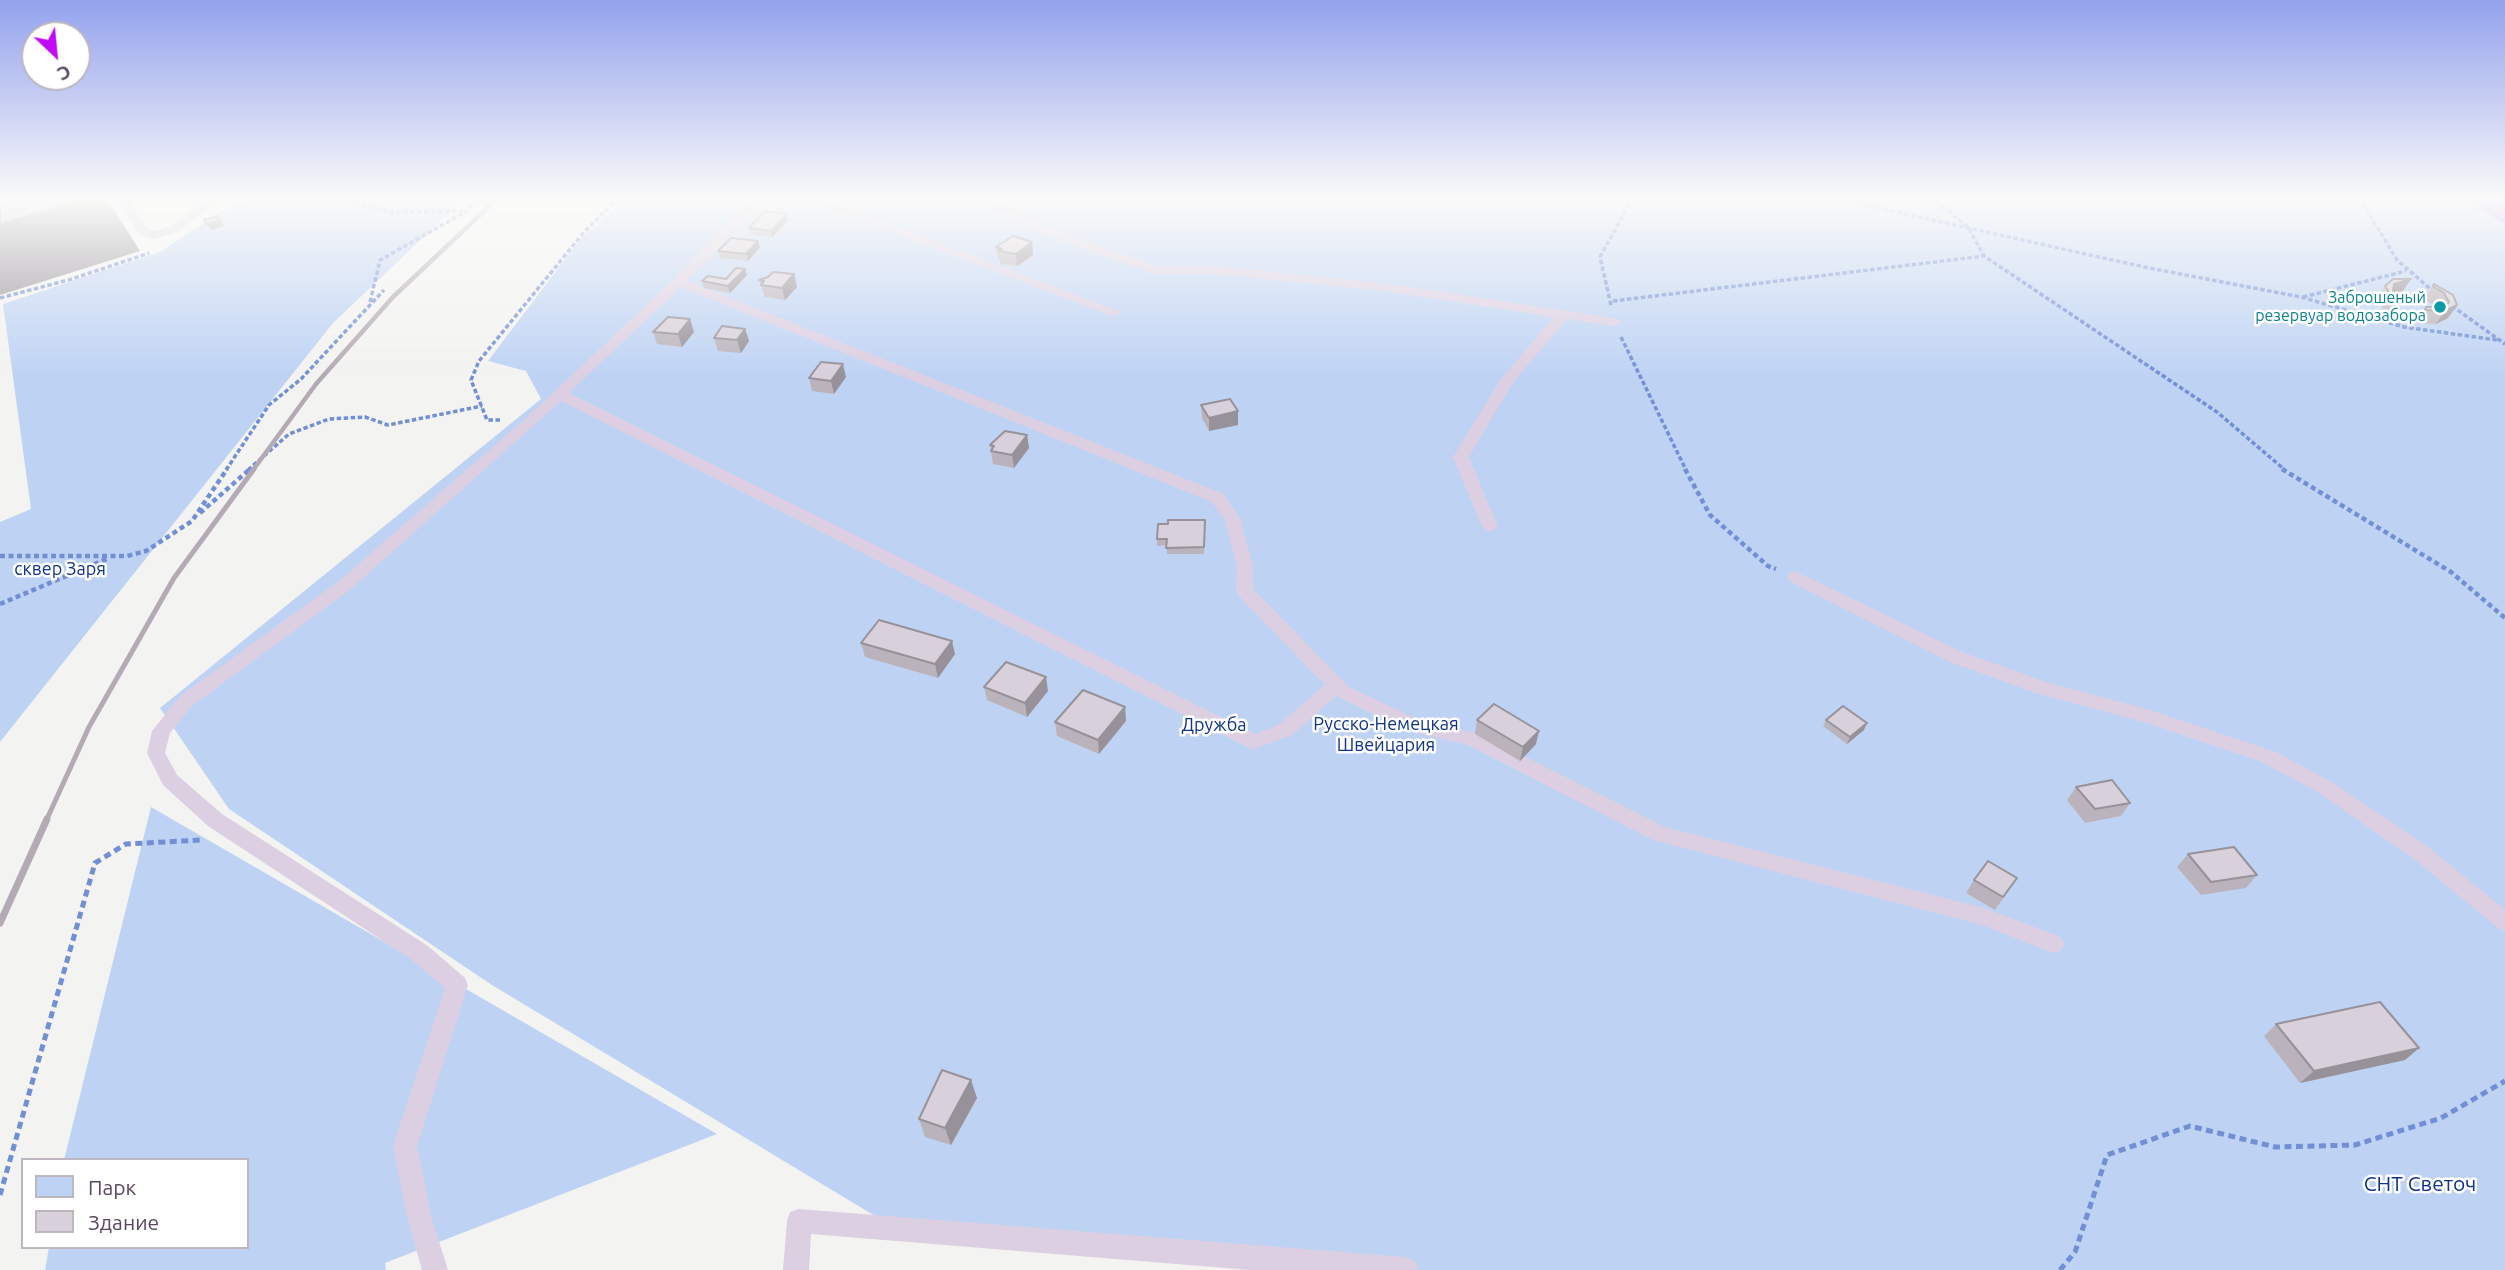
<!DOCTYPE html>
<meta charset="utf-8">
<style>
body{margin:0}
#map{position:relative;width:2505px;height:1270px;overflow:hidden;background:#f3f4f1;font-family:Ubuntu,sans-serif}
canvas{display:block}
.legend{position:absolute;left:21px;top:1158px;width:228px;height:91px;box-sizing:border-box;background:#fff;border:2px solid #bdb5c0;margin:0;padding:9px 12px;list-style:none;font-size:21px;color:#594761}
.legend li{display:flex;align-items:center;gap:14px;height:35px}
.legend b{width:35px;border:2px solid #bdb5c0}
.north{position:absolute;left:21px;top:21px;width:70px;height:70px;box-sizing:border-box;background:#fff;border:2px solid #bdb5c0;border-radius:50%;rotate:154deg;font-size:19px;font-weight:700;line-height:28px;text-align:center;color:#594761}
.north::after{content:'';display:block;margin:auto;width:24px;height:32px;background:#c10af5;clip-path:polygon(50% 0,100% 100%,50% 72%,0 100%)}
</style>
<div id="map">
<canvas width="2505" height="1270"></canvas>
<ul class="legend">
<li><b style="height:19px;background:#bed3f4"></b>Парк</li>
<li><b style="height:19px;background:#d8d0da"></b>Здание</li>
</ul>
<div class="north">С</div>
</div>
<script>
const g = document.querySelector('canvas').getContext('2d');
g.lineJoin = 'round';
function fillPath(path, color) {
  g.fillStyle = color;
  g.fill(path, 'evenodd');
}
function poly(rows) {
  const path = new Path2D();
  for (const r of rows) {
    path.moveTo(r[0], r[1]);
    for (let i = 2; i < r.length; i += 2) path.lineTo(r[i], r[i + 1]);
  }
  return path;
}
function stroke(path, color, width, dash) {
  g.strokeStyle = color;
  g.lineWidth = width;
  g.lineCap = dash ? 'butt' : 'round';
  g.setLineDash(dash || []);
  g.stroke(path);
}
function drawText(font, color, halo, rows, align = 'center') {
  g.font = font + ' Ubuntu,sans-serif';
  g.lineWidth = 5;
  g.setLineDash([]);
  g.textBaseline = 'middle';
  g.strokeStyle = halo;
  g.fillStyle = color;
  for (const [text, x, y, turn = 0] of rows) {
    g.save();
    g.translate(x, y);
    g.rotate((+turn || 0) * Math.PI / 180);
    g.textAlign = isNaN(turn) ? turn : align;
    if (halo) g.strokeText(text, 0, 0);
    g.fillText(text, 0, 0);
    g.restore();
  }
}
fillPath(poly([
 [257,197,466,197,333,323,0,742,0,522,31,509,3,304,160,252,224,209],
 [627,197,2505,197,2505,1270,1326,1270,875,1216,492,985,229,809,160,708,541,399,526,371,488,361,581,238],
 [151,807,717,1134,385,1263,386,1270,45,1270,49,1247,247,1247,247,1160,64,1160]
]), '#bed3f4');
fillPath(poly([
 [2461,197,2505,197,2505,224]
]), '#b587f4');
stroke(poly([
 [335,197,390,212,463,211],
 [1829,197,2144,267,2301,297,2404,327,2497,340],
 [1932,197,1968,227,1984,256,2217,412,2285,470],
 [2359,197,2397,260,2434,292],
 [2303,297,2406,271],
 [0,298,72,279,149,253],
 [1613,301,1984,256],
 [370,302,380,260,467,211,477,197],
 [1611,305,1600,257,1633,197],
 [2452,306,2505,344],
 [1621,337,1686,470],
 [500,420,487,420,471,380,479,361,584,232,620,197],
 [226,470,269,405,301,379,384,290],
 [248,470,289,434,329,419,365,417,388,425,482,406]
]), '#728ed5', 3.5, [4.5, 2.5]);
stroke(poly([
 [1685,469,1710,515,1768,566,1776,569],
 [2282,469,2451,572,2505,618],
 [200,513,250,469],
 [0,556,127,556,146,551,192,521,227,469],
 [0,604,109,558]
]), '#728ed5', 4.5, [5, 3.5]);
stroke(poly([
 [0,1195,95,863,126,844,201,840],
 [2060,1270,2075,1252,2107,1155,2190,1126,2275,1147,2355,1145,2441,1118,2505,1081]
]), '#728ed5', 5, [7, 4.5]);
fillPath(poly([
 [114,197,126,197,148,229,154,231,170,226,210,197,224,197,178,232,154,239,140,235,114,197],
 [754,197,767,197,687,281,1224,494,1241,521,1253,566,1253,589,1349,687,1419,720,1480,734,1665,827,1984,908,2061,937,2064,944,2061,951,2053,953,1982,925,1653,840,1468,745,1408,731,1336,696,1292,735,1254,749,1247,747,561,401,351,589,192,706,170,733,165,753,177,775,222,814,428,946,465,978,468,985,417,1146,431,1216,448,1270,422,1270,407,1216,393,1146,445,988,412,960,208,826,163,785,147,753,152,731,180,696,339,581,526,418,674,279,754,197],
 [681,287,1212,502,1225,521,1237,566,1236,591,1238,595,1325,685,1278,725,1255,734,569,393,681,287],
 [801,197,818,197,1121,312,1114,316,1109,315,801,197],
 [977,197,992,197,1046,226,1155,266,1213,266,1384,283,1614,318,1621,322,1614,326,1567,319,1512,384,1469,457,1498,527,1490,532,1482,527,1453,457,1501,379,1554,317,1384,291,1213,274,1154,274,1038,232,977,197],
 [1795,571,1962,652,2046,682,2150,710,2276,752,2330,781,2427,846,2505,910,2505,931,2498,928,2413,858,2316,791,2262,762,2147,723,2036,693,1950,662,1789,581,1787,577,1789,573,1795,571],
 [799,1209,1406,1257,1415,1261,1419,1270,1249,1270,811,1234,809,1270,783,1270,787,1221,790,1212,799,1209]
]), '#dccfe2');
stroke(poly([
 [253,470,316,384,393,297,499,197]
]), '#b3aab5', 4.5);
stroke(poly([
 [46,821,89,727,174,578,254,469]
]), '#b3aab5', 5);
stroke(poly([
 [0,923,47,819]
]), '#b3aab5', 7);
fillPath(poly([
 [788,220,772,237,751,234,749,228],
 [1032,242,1033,255,1017,266,1000,264,1000,260,998,259,996,247],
 [760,247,748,261,720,258,718,251],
 [794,274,797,287,785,300,765,297,759,280],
 [747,275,730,293,704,288,702,281],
 [2411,279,2403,291,2395,294,2402,303,2393,315,2383,309,2377,299,2385,286],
 [2434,284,2457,305,2448,318,2436,324,2416,323,2417,320,2426,307,2436,307,2424,299],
 [745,329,749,341,741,353,718,351,714,338],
 [653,332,694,332,682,347,657,344],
 [846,377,834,394,812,391,809,378],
 [1201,405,1238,425,1209,431,1202,418],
 [1027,435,1029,448,1014,468,993,464,990,445],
 [1205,520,1204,554,1167,554,1167,545,1157,546,1157,539,1168,524],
 [861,643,955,654,938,678,865,657],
 [984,687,1048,691,1027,717,987,700],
 [1125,707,1126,721,1099,754,1057,736,1055,722],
 [1477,720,1536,744,1520,761,1475,734],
 [1826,720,1864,730,1847,744,1823,726],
 [2076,787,2130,803,2121,816,2085,823,2067,800],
 [2188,854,2257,875,2246,888,2201,895,2177,867],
 [2017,878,1995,910,1966,893,1974,880],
 [2276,1024,2419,1048,2405,1060,2300,1083,2264,1036],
 [971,1080,977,1098,951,1145,925,1137,919,1119]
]), '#bab3bb');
fillPath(poly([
 [92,197,106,197,140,251,0,295,0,224],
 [787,214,788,220,772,237,771,231],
 [220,220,224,226,211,230,207,224],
 [758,241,760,247,748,261,746,254],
 [1032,242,1033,255,1017,266,1016,254],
 [745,269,747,275,730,293,728,286],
 [794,274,797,287,785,300,782,288],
 [2411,279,2403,291,2391,295,2394,284],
 [2457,305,2448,318,2436,324,2445,311],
 [690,319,694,332,682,347,678,334],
 [745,329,749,341,741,353,737,340],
 [843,364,846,377,834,394,831,381],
 [1238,411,1238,425,1209,431,1209,418],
 [1027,435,1029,448,1014,468,1012,455],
 [952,641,955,654,938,678,935,664],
 [1046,677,1048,691,1027,717,1025,703],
 [1125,707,1126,721,1099,754,1098,740],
 [1867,723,1864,730,1847,744,1850,737],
 [1539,731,1536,744,1520,761,1523,747],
 [2419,1048,2405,1060,2300,1083,2314,1071],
 [971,1080,977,1098,951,1145,945,1128]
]), '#979299');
const building = poly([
 [0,197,92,197,0,224,0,197],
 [765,211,787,214,771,231,749,228,765,211],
 [217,216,220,220,207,224,204,220,217,216],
 [1013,236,1032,242,1016,254,999,251,1002,249,996,247,1013,236],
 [731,238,758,241,746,254,718,251,731,238],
 [736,268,745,269,728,286,702,281,708,276,726,279,736,268],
 [773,272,794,274,782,288,761,285,764,281,759,280,768,277,773,272],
 [2393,279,2411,279,2394,284,2393,291,2402,303,2392,296,2385,286,2393,279],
 [2434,284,2453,295,2457,305,2445,311,2425,310,2426,307,2444,307,2449,302,2444,293,2433,286,2434,284],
 [668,317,690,319,678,334,653,332,668,317],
 [722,326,745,329,737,340,714,338,722,326],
 [821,362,843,364,831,381,809,378,821,362],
 [1230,399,1238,411,1209,418,1201,405,1230,399],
 [1005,431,1027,435,1012,455,991,451,994,446,990,445,1005,431],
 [1168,520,1205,520,1204,547,1166,548,1167,539,1157,539,1158,524,1168,524,1168,520],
 [879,620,952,641,935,664,861,643,879,620],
 [1006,662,1046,677,1025,703,984,687,1006,662],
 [1083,690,1125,707,1098,740,1055,722,1083,690],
 [1494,704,1539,731,1523,747,1477,720,1494,704],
 [1843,706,1867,723,1850,737,1826,720,1843,706],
 [2112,780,2130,803,2095,809,2076,787,2112,780],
 [2234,847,2257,875,2211,882,2188,854,2234,847],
 [1988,861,2017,878,2003,897,1974,880,1988,861],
 [2380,1002,2419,1048,2314,1071,2276,1024,2380,1002],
 [942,1070,971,1080,945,1128,919,1119,942,1070]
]);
fillPath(building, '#d8d0da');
stroke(building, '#979299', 2);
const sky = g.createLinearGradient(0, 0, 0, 375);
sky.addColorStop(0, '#93a2ed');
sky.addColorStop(0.53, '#fafaf9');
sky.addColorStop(1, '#fafaf900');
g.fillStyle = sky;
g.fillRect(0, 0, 2505, 375);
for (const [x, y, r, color] of [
 [2440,307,7,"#0f9aa8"]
]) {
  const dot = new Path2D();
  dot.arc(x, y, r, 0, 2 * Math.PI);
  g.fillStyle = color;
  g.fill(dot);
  stroke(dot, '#fff', 2.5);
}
drawText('16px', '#0d838f', '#fff', [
 ["Заброшеный",2426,298],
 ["резервуар водозабора",2426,316]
], 'right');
drawText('18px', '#0f338b', '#fff', [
 ["сквер Заря",60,569],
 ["Русско-Немецкая",1386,724],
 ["Швейцария",1386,745],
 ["Дружба",1214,725]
]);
drawText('21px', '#0f338b', '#fff', [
 ["СНТ Светоч",2420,1184]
]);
</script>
